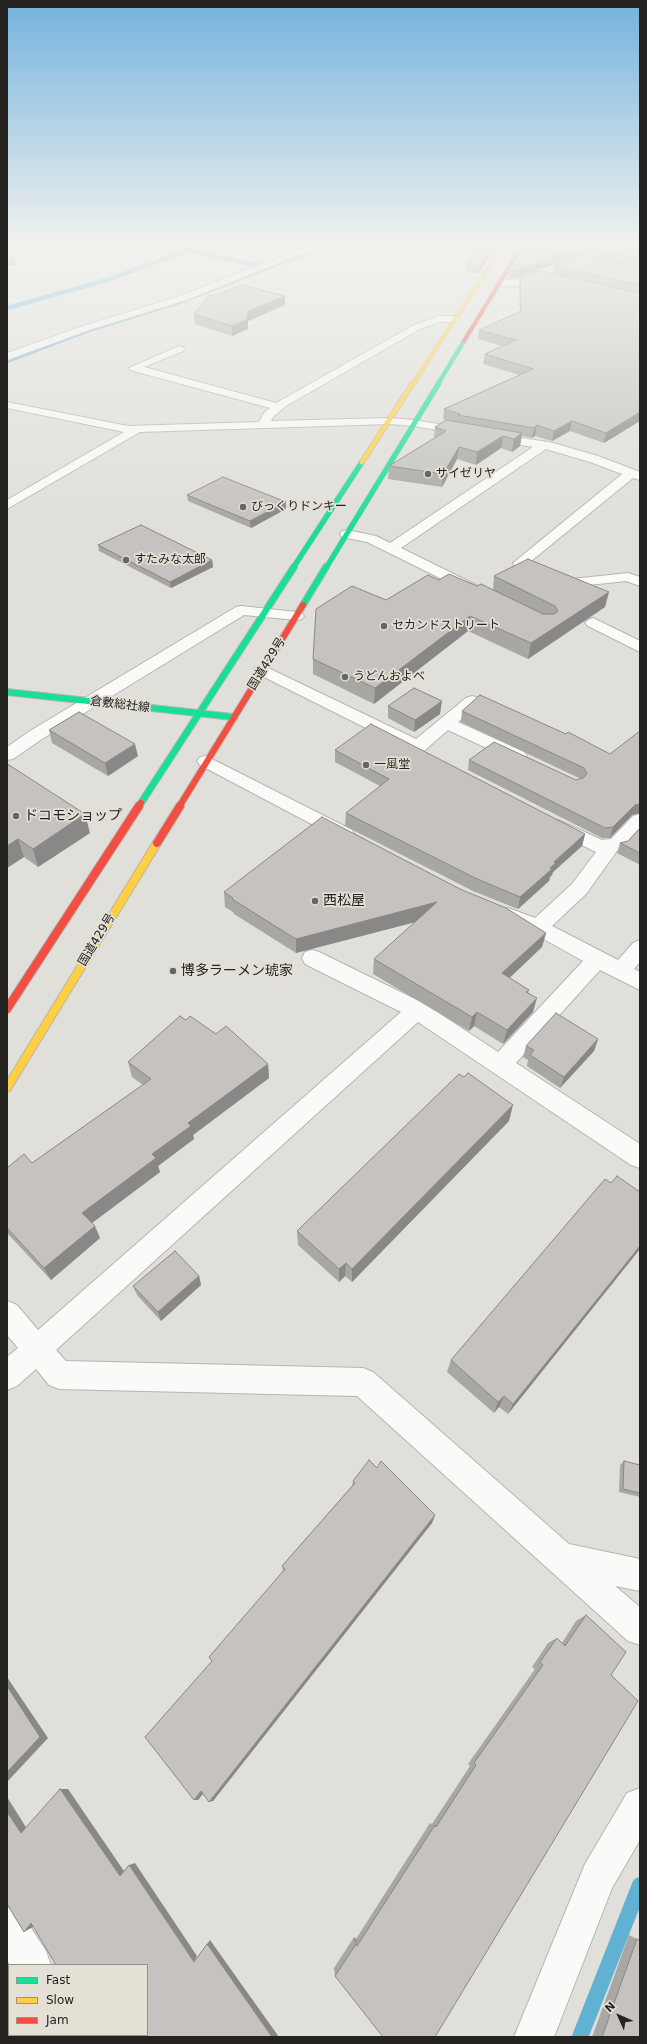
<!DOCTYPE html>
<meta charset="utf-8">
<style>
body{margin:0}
#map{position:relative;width:647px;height:2044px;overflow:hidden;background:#e0dfda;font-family:"DejaVu Sans",sans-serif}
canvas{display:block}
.frame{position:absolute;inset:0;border:8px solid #25231f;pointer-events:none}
.legend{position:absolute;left:8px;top:1964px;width:140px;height:72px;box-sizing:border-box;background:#e4e0d6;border:1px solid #98948d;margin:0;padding:5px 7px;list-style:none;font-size:12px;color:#25231f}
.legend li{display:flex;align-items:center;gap:8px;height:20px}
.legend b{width:20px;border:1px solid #98948d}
.north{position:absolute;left:599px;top:1996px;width:40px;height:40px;-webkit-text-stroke:3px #e4e0d6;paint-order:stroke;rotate:315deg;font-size:11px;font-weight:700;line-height:16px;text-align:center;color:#25231f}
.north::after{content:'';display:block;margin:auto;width:14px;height:18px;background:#25231f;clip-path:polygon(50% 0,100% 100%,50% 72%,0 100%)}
</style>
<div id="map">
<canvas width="647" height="2044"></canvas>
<div class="frame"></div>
<ul class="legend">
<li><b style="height:5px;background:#16e098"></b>Fast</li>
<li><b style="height:5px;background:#ffcf43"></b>Slow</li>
<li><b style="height:5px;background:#f24e42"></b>Jam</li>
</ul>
<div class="north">N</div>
</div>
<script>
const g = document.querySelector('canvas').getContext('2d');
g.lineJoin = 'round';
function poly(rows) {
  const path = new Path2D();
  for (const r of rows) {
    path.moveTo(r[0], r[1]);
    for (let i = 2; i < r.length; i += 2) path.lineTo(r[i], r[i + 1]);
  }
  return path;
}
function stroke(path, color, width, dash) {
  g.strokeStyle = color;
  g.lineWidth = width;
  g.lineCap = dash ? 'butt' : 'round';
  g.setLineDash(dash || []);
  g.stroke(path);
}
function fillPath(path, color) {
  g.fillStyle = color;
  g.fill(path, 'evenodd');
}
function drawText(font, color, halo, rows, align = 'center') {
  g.font = font + ' "DejaVu Sans","Noto Sans JP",sans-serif';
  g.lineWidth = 3.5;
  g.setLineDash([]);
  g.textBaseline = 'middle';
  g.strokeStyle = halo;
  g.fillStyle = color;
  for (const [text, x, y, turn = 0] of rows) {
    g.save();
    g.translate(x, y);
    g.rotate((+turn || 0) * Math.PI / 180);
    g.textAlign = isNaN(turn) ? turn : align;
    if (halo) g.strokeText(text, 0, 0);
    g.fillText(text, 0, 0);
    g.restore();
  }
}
stroke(poly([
 [7,308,107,280,188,250,258,266,267,262],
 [7,361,92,329,182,301,337,241]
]), '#61b2d2', 4.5);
stroke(poly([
 [580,2037,640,1885]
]), '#61b2d2', 16);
const street = poly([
 [32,241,45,241,7,255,7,249,32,241],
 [321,241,333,241,186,300,89,330,7,360,7,353,83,326,180,296,321,241],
 [538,272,553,278,549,281,539,278,517,286,500,286,495,283,500,280,516,280,538,272],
 [439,316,455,316,460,319,455,322,440,322,420,329,286,406,273,417,271,421,389,418,414,420,553,443,598,456,640,472,640,480,633,478,530,562,572,579,628,573,640,577,640,586,626,581,570,587,515,566,513,563,622,474,590,462,546,449,401,548,478,586,480,589,478,592,468,592,367,542,342,537,340,534,342,531,347,530,376,536,390,543,533,447,414,426,389,424,140,432,7,509,7,500,124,432,7,408,7,402,128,426,259,422,264,413,270,408,130,370,129,368,179,346,183,347,184,349,183,351,144,367,276,403,414,325,439,316],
 [241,606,297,612,302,613,304,616,302,619,297,620,244,615,42,739,13,759,7,760,7,747,30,731,236,607,241,606],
 [593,618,640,641,640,652,588,626,585,623,588,620,593,618],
 [262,665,416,739,466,698,472,696,478,698,480,701,478,704,458,722,524,752,527,756,524,760,518,761,512,760,448,730,424,751,418,752,412,751,256,673,254,670,256,667,262,665],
 [206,756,352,830,354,834,352,838,345,840,338,838,200,765,197,761,200,757,206,756],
 [640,814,640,832,624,850,617,851,586,894,552,926,618,960,633,943,640,940,640,962,634,969,640,972,640,990,600,970,516,1063,640,1144,640,1168,631,1165,418,1022,56,1350,66,1361,363,1368,373,1372,569,1544,640,1559,640,1591,615,1586,640,1607,640,1645,628,1641,357,1396,59,1389,49,1385,36,1369,17,1386,7,1390,7,1357,18,1348,7,1335,7,1301,17,1305,38,1330,401,1012,305,964,302,958,305,952,312,950,319,952,425,1004,498,1052,583,961,531,932,501,920,498,915,501,910,508,908,535,918,572,884,596,852,551,830,549,826,551,822,558,820,602,840,611,839,633,816,640,814],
 [640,1788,640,1840,612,1888,554,2037,514,2037,585,1864,627,1793,640,1788],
 [7,1905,20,1911,46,1951,51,1965,10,1965,7,1960,7,1905],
 [55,2035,95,2035,96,2037,56,2037,55,2035]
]);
const fastFar2 = poly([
 [438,384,464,341]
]);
const fastFar1 = poly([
 [293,568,362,462],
 [326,568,439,383]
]);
const fast = poly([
 [303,605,326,567],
 [7,692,233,717],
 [141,803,294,567]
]);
const slowFar2 = poly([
 [497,254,504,241],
 [516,256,521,241],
 [413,384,497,254,493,245,487,241]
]);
const slowFar1 = poly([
 [362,462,413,383]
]);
const slow = poly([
 [7,1088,157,843]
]);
const jamFar2 = poly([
 [464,341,516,256,512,247,504,241]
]);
const jamFar1 = poly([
 [138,807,141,803],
 [179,807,303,605]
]);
const jam = poly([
 [157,843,180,806],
 [7,1009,139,806]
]);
stroke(street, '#b6b5b1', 2);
stroke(fastFar2, '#b6b5b1', 5);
stroke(fastFar1, '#b6b5b1', 6);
stroke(fast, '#b6b5b1', 8);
stroke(slowFar2, '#b6b5b1', 5);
stroke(slowFar1, '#b6b5b1', 6);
stroke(slow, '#b6b5b1', 10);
stroke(jamFar2, '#b6b5b1', 5);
stroke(jamFar1, '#b6b5b1', 8);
stroke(jam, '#b6b5b1', 10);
fillPath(street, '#fafaf9');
stroke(fastFar2, '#16e098', 4);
stroke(fastFar1, '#16e098', 5);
stroke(fast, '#16e098', 6);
stroke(slowFar2, '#ffcf43', 4);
stroke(slowFar1, '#ffcf43', 5);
stroke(slow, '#ffcf43', 8);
stroke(jamFar2, '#f24e42', 4);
stroke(jamFar1, '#f24e42', 6);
stroke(jam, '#f24e42', 8);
fillPath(poly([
 [525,241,640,241,640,421,604,443,570,431,552,441,535,436,532,438,522,436,520,446,512,452,501,448,476,465,457,459,442,487,388,479,389,466,434,438,435,427,446,420,443,419,444,409,519,375,483,364,485,354,502,346,478,339,479,330,520,311,519,287,520,278,552,273,554,266,576,257,516,278,508,278,509,270,522,248],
 [491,254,478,274,466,271,467,266],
 [285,296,285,305,248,321,248,329,232,336,195,324,194,314],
 [187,495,286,502,286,509,251,528,188,501],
 [98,545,212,560,213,567,171,588,99,551],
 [494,576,605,607,528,659,468,631,374,704,313,674,313,659,386,600,439,580,477,586,493,590],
 [388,706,440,714,414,732,388,718],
 [462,711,610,754,640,731,640,813,632,815,610,838,602,838,468,770,469,760,576,780,581,779,461,722],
 [49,730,138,756,108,776,52,743],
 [335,750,585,834,582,846,553,872,552,875,550,877,549,881,518,909,473,891,345,826,346,813,380,786,335,762],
 [7,766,90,833,38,867,24,857,7,868],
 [640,828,640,865,617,853,620,843,628,841],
 [460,889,546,933,542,947,509,978,529,990,528,993,533,1012,503,1044,474,1026,469,1031,373,974,374,959,415,922,296,953,234,914,233,912,225,907,224,892],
 [186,1020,216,1034,268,1064,269,1078,193,1135,194,1139,158,1166,160,1172,92,1223,100,1238,51,1280,7,1233,7,1168,32,1163,143,1085,132,1077,128,1062],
 [598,1039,594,1051,560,1088,527,1066,528,1060,523,1057,526,1046],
 [509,1121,352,1282,345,1276,339,1282,298,1245,297,1231],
 [611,1183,640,1192,640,1249,508,1414,499,1407,494,1413,447,1372,451,1360],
 [199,1276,201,1285,161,1321,137,1295,133,1286],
 [624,1461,640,1465,640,1497,619,1492,620,1465],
 [377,1468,435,1515,432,1523,213,1801,203,1794,198,1800,212,1661,283,1571,282,1566,352,1486,353,1481],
 [586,1615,626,1652,335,1976,334,1968,354,1937,356,1939,430,1823,432,1824,470,1766,468,1764,535,1669,532,1667,548,1643,557,1638,562,1643,576,1621],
 [629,1935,637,1939,640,2037,592,2037]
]), '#a9a7a4');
fillPath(poly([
 [611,241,615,241,614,246,610,247],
 [577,248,575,257,516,278,517,270],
 [587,248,585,257,580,260,582,251],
 [492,249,491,254,478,274,478,269],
 [15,257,16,265,7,267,7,259],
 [285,296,285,305,248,321,248,329,232,336,232,326,248,311],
 [640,412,640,421,604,443,606,433],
 [572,421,570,431,552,441,554,431],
 [537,425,535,436,532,438,534,428],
 [522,433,520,446,512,452,514,439],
 [503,436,501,448,476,465,477,452],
 [459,447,457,459,442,487,443,474],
 [286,502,286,509,251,528,250,521],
 [212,560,213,567,171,588,170,582],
 [609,592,605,607,528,659,531,643],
 [470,616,468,631,374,704,375,688],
 [442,701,440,714,414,732,415,720],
 [135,744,138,756,108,776,105,763],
 [640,804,640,813,632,815,610,838,613,827,635,805],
 [85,814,90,833,38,867,33,849],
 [585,834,582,846,553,872,552,875,550,877,549,881,518,909,520,897,554,862],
 [18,839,24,857,7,868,7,846],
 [437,902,435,917,296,953,296,939],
 [546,933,542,947,499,988,502,973],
 [537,998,533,1012,503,1044,507,1030],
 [477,1012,474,1026,469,1031,472,1017],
 [598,1039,594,1051,560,1088,564,1077],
 [268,1064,269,1078,193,1135,194,1139,158,1166,160,1172,88,1226,82,1213,152,1154,188,1123],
 [513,1105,509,1121,352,1282,352,1269],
 [95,1226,100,1238,51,1280,44,1268],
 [640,1246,640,1249,508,1414,513,1404],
 [346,1263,345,1276,339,1282,339,1269],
 [199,1276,201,1285,161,1321,158,1312],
 [504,1396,499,1407,494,1413,498,1402],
 [435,1515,432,1523,213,1801,209,1802],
 [7,1677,48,1738,7,1782],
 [60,1789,68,1789,126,1874,120,1876],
 [201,1791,205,1791,198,1800,194,1800],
 [7,1797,29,1832,21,1833,7,1812],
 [135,1863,197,1956,194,1962,129,1865],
 [40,1919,33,1927,24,1932,31,1923],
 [354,1937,356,1939,357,1946,356,1944],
 [210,1940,279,2037,272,2037,207,1944],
 [7,2006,9,2010,9,2035,7,2031],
 [9,2035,23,2035,25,2037,10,2037]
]), '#8a8886');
const building = poly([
 [480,241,487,241,488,242,492,249,478,269,467,266,480,241],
 [525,241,612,241,612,245,640,250,640,259,587,248,582,251,577,248,517,270,509,270,522,248,525,241],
 [7,255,15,257,7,259,7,255],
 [582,255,640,268,640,285,554,266,582,255],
 [540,271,640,293,640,412,606,433,572,421,554,431,537,425,534,428,458,415,460,414,444,409,533,369,485,354,516,340,479,330,521,311,520,278,540,271],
 [242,285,285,296,248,311,247,319,232,326,194,314,210,295,214,296,242,285],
 [446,420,522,433,514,439,503,436,477,452,459,447,443,474,389,466,446,431,435,427,446,420],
 [223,477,286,502,250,521,187,495,223,477],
 [141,525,212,560,170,582,98,545,141,525],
 [528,559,609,592,531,643,470,616,375,688,313,659,316,609,352,586,386,600,428,575,439,580,449,574,477,586,481,584,543,614,554,614,558,611,555,606,494,576,528,559],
 [414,688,442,701,415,720,388,706,414,688],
 [480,695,566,734,568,732,610,754,640,731,640,804,635,805,613,827,605,828,469,760,494,742,576,780,583,778,587,774,584,768,462,711,480,695],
 [79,712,135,744,105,763,49,730,79,712],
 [371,724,585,834,554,862,556,863,550,868,552,869,520,897,475,878,346,813,389,779,335,750,371,724],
 [9,765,85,814,33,849,18,839,7,846,7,766,9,765],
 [322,817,460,889,506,908,546,933,502,973,529,990,526,992,537,998,507,1030,477,1012,472,1017,374,959,437,902,296,939,232,899,233,898,224,892,322,817],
 [640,828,640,853,620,843,628,841,640,828],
 [556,1013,598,1039,564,1077,530,1055,534,1050,526,1046,556,1013],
 [180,1016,186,1020,190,1016,216,1034,226,1026,268,1064,188,1123,191,1126,152,1154,156,1158,82,1213,95,1226,44,1268,7,1228,7,1168,24,1154,32,1163,151,1079,128,1062,180,1016],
 [468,1073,513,1105,352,1269,346,1263,339,1269,297,1231,459,1074,464,1077,468,1073],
 [617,1176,640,1192,640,1246,513,1404,504,1396,498,1402,451,1360,605,1179,611,1183,617,1176],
 [175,1251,199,1276,158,1312,133,1286,175,1251],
 [369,1460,377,1468,381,1461,435,1515,209,1802,201,1791,194,1800,145,1737,212,1661,209,1657,285,1569,282,1566,355,1483,353,1481,369,1460],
 [624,1461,640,1465,640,1493,623,1489,624,1461],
 [586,1615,626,1652,611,1675,638,1701,435,2037,383,2037,335,1976,356,1944,357,1946,435,1825,436,1827,476,1765,474,1763,543,1665,540,1662,557,1638,565,1646,586,1615],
 [7,1686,40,1737,7,1772,7,1686],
 [60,1789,120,1876,129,1865,194,1962,207,1944,272,2037,123,2037,122,2035,147,2035,147,1965,56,1965,31,1923,24,1932,7,1904,7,1812,21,1833,60,1789],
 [637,1939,640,1941,640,2037,602,2037,637,1939],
 [7,2031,10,2037,7,2037,7,2031]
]);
fillPath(building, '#c5c2bf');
stroke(building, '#8a8886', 1);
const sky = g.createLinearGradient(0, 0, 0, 527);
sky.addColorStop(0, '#72b3df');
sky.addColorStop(0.46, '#f1f1ee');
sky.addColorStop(1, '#f1f1ee00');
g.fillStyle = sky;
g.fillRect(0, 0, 647, 527);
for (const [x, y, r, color] of [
 [428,474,4,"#666560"],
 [243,507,4,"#666560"],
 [126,560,4,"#666560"],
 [384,626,4,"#666560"],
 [345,677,4,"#666560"],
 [366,765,4,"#666560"],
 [16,816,4,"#666560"],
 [315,901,4,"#666560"],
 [173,971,4,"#666560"]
]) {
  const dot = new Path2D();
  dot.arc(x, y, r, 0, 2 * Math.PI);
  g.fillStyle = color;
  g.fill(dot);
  stroke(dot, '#e4e0d6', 1.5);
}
drawText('12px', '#25231f', '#e4e0d6', [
 ["サイゼリヤ",436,474],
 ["びっくりドンキー",251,507],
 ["すたみな太郎",134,560],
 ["セカンドストリート",392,626],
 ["うどんおよべ",353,677],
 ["一風堂",374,765]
], 'left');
drawText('12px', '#25231f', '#e4e0d6', [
 ["国道429号",267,664,-58],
 ["倉敷総社線",120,705,7],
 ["国道429号",97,940,-59]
]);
drawText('14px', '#25231f', '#e4e0d6', [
 ["ドコモショップ",24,816],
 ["西松屋",323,901],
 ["博多ラーメン琥家",181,971]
], 'left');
</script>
